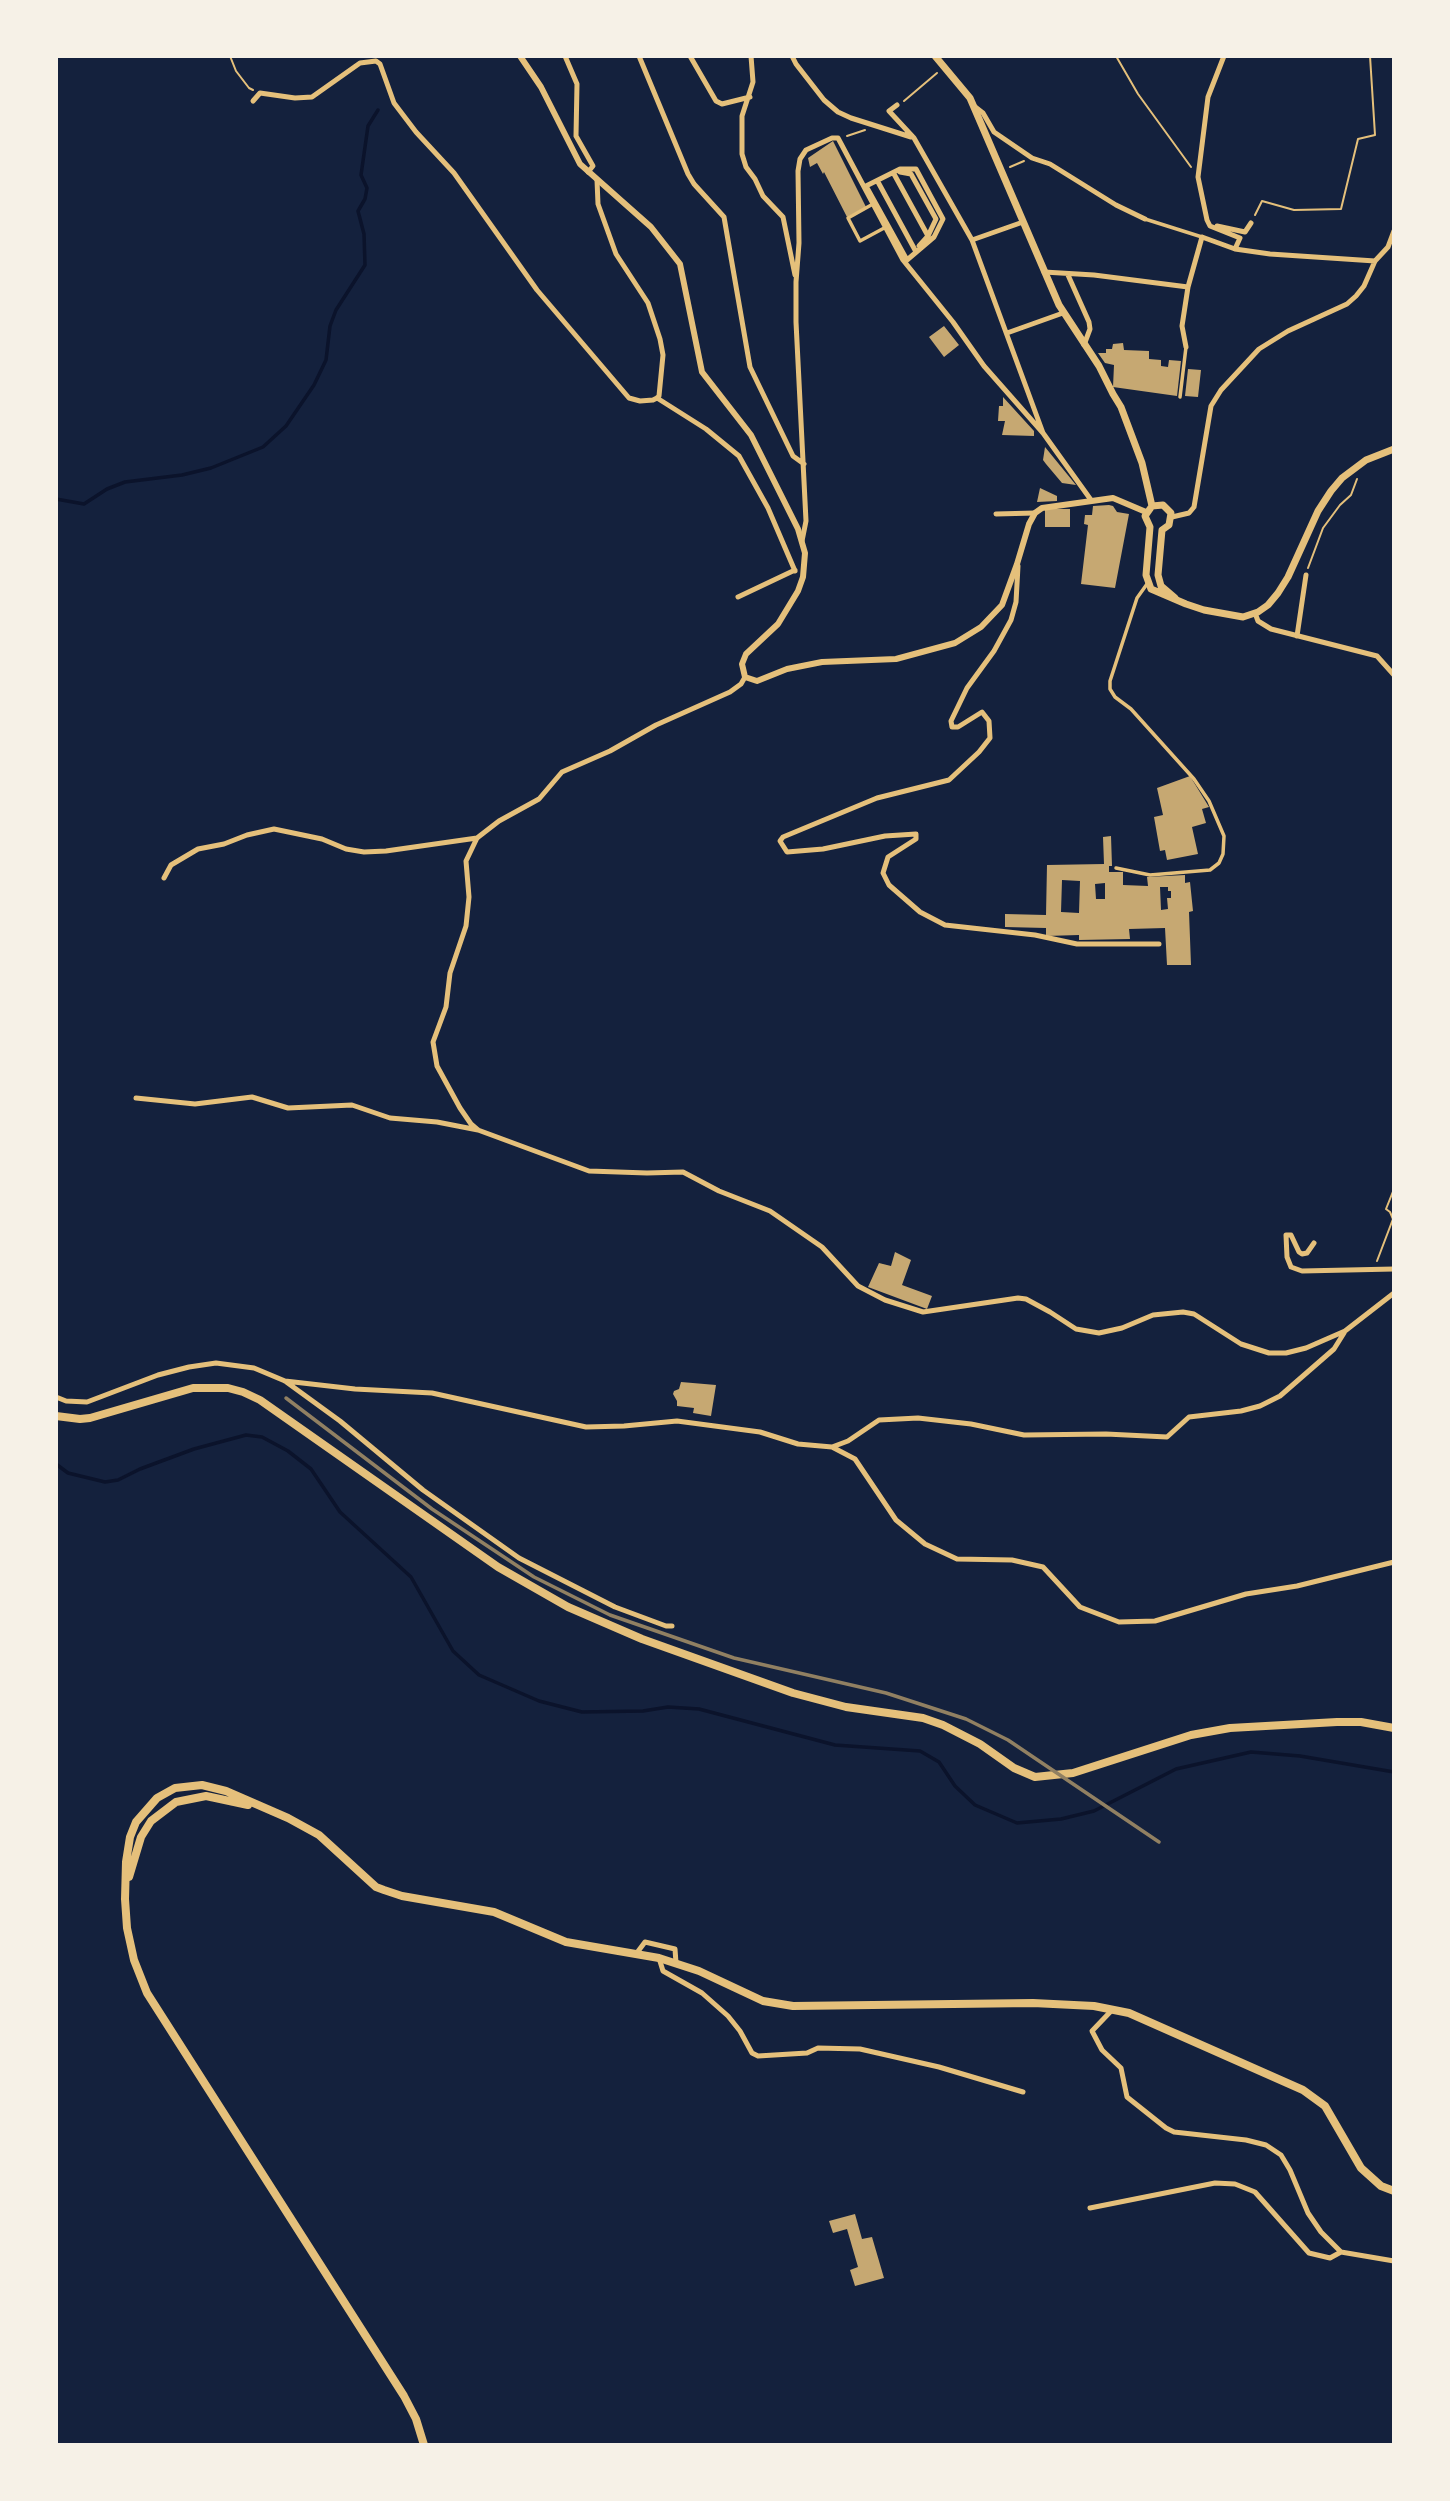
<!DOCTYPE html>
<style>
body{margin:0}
#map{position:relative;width:1450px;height:2501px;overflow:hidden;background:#14213d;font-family:Signika,sans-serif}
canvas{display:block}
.frame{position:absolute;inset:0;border:58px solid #f6f1e7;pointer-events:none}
</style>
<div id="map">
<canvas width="1450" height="2501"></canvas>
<div class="frame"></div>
</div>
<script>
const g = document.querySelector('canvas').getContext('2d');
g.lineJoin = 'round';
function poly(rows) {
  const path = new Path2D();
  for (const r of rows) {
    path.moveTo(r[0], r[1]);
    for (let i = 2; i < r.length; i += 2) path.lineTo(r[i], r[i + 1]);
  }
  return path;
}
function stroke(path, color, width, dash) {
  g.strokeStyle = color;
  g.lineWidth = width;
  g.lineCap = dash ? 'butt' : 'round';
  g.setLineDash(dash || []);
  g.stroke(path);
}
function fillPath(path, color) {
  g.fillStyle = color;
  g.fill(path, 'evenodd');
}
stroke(poly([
 [56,499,84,504,107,489,125,482,182,475,211,468,263,447,286,426,314,385,326,360,330,326,336,310,365,265,364,234,358,211,365,199,367,188,361,175,368,126,378,110],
 [56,1464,68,1473,105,1482,118,1480,140,1469,194,1449,246,1435,262,1437,288,1451,311,1469,340,1512,411,1577,453,1651,479,1675,539,1701,582,1712,643,1711,668,1707,699,1709,835,1745,920,1751,939,1762,955,1786,975,1805,1017,1823,1061,1819,1094,1811,1176,1769,1251,1752,1300,1756,1394,1772]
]), '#0b132b', 3.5);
fillPath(poly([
 [833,141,866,207,847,217,824,172,823,174,817,163,810,167,808,158],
 [944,326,959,345,944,357,929,337],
 [1123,343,1124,350,1149,351,1149,359,1161,360,1161,366,1168,367,1169,360,1181,361,1177,396,1113,387,1114,365,1105,363,1098,353,1106,353,1106,349,1112,349,1113,344],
 [1188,369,1201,370,1198,397,1185,396],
 [1003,397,1034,431,1034,436,1002,435,1005,421,998,421,999,406,1003,406],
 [1045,447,1076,485,1062,483,1046,464,1043,460],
 [1040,488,1057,496,1057,501,1037,502],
 [1109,505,1113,506,1117,512,1129,514,1115,588,1081,584,1088,525,1084,524,1085,515,1092,515,1093,506],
 [1045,509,1070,509,1070,527,1045,527],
 [1190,776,1209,807,1202,809,1206,823,1192,827,1198,854,1167,860,1165,850,1160,851,1154,817,1163,815,1157,788],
 [1111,836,1112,866,1109,866,1109,872,1123,872,1123,885,1148,886,1147,877,1185,875,1185,883,1190,882,1193,911,1189,912,1191,965,1167,965,1165,928,1129,929,1130,939,1079,940,1079,935,1046,936,1046,928,1005,927,1005,914,1046,915,1047,865,1104,864,1103,837],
 [1062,880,1080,881,1079,913,1061,912],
 [1105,883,1105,899,1096,899,1095,884],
 [1160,887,1168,887,1168,891,1171,891,1171,898,1167,898,1168,909,1161,910],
 [895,1252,911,1260,902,1285,932,1296,927,1309,868,1287,879,1263,891,1266],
 [681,1382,716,1385,711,1416,693,1413,694,1408,677,1406,677,1401,673,1394,674,1391,679,1389],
 [855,2214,862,2239,872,2237,884,2278,855,2286,850,2270,858,2267,847,2229,833,2233,829,2221]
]), '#c6a872');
stroke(poly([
 [230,56,236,71,249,88,253,90],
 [1116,56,1138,94,1191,167],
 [904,101,937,73],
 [847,136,865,130],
 [1010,167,1024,161],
 [1255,215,1262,201,1294,210,1341,209,1358,139,1375,135,1370,56],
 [1308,568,1323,528,1340,505,1351,495,1357,479],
 [1377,1261,1393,1219,1390,1212,1386,1209,1394,1189]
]), '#e5c07b', 2);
stroke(poly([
 [873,204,848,218,860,241,886,227],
 [1145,219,1202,237],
 [1180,397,1186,347],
 [1116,868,1150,875,1210,870,1219,863,1223,854,1224,836,1209,801,1194,779,1131,709,1115,697,1110,689,1110,681,1137,598,1147,584]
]), '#e5c07b', 3.5);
stroke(poly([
 [565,56,577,84,576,136,593,166,588,172],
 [639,56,688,174,694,184,724,217,750,367,793,456,804,464],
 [690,56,716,101,722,104,750,97],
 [751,56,753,82,742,116,742,154,746,167,755,179,763,196,783,217,795,275],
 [792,56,796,64,824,100,838,112,851,118,911,137],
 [1224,56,1208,97,1198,177,1207,220,1210,226,1240,238,1235,249],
 [253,101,260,93,295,98,312,97,360,63,376,61,380,64,394,103,416,132,454,173,537,290,629,398,640,401,653,400,657,398],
 [897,105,889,111,914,138,972,240,1043,433,1091,500],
 [974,106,983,113,994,132,1032,158,1050,164,1116,205,1145,219],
 [900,169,916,169,943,219,934,237,907,260,866,186,900,169],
 [900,172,911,174,936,219,928,236,919,246],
 [894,174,928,236],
 [597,180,598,204,616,254,648,303,660,339,663,355,659,396,657,398],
 [878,182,915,250],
 [1217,226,1245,232,1251,223],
 [972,240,1023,222],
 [1044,272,1094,275,1188,287],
 [1068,275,1089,322,1090,329,1084,345],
 [1007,333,1063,313],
 [1186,347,1182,326,1188,287,1202,237,1235,249,1270,254,1375,261],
 [657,398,706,429,739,456,768,508,795,571],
 [996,514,1035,513],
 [1172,517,1189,513,1194,507,1211,406,1221,390,1259,349,1288,331,1347,304,1356,296,1364,286,1375,261,1388,247,1394,231],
 [802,541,806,521,796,322,796,282,799,243,798,171,800,159,806,150,832,138,838,138,903,260,953,322,984,366,1043,433],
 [1018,566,1016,602,1011,620,994,651,967,688,951,721,952,727,958,727,982,712,989,721,990,738,979,752,949,780,877,798,783,837,780,841,787,852,823,849,885,836,916,834,916,839,888,857,883,873,889,885,920,912,945,925,1035,935,1077,944,1159,944],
 [738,597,795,570],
 [1255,613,1258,621,1271,629,1377,656,1394,675],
 [1297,636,1306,575],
 [745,677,741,684,730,692,656,725,610,751,562,772,539,799,499,821,477,838,466,861,469,897,466,926,450,973,446,1007,433,1042,437,1066,460,1108,471,1124,478,1130,589,1171,647,1173,683,1172,719,1191,770,1211,822,1247,858,1286,885,1300,923,1312,1018,1298,1026,1299,1050,1312,1076,1329,1099,1333,1122,1328,1153,1315,1183,1312,1194,1314,1241,1344,1269,1353,1286,1353,1306,1348,1345,1331,1394,1293],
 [164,878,171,865,198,849,224,844,247,835,274,829,322,839,346,849,364,852,386,851,477,838],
 [136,1098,195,1104,252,1097,288,1108,352,1105,390,1118,437,1122,478,1130],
 [1314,1243,1307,1253,1302,1254,1299,1252,1291,1235,1286,1235,1287,1257,1291,1267,1302,1271,1394,1269],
 [285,1381,355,1389,432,1393,586,1427,624,1426,677,1421,760,1432,798,1444,832,1447,848,1441,879,1420,918,1418,971,1424,1024,1435,1106,1434,1167,1437,1189,1417,1241,1411,1260,1406,1280,1396,1334,1349,1344,1333],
 [56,1397,66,1401,87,1402,158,1375,189,1367,216,1363,254,1368,285,1381,340,1421,423,1490,519,1558,615,1607,666,1626,672,1626],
 [832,1447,855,1459,896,1520,925,1544,957,1559,1012,1560,1043,1567,1080,1607,1119,1622,1155,1621,1246,1594,1297,1586,1394,1562],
 [636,1954,645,1942,675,1949,676,1963],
 [659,1958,663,1971,702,1993,728,2016,740,2031,752,2053,758,2056,807,2053,818,2048,860,2049,939,2067,1023,2092],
 [1090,2208,1215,2183,1235,2184,1255,2192,1309,2253,1330,2258,1341,2252,1321,2232,1308,2213,1290,2170,1281,2155,1266,2145,1246,2140,1174,2132,1166,2128,1127,2097,1121,2068,1102,2050,1092,2031,1113,2009],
 [1341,2252,1394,2261]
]), '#e5c07b', 5);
stroke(poly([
 [520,56,541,87,580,164,651,227,680,264,702,372,751,435,798,529,805,553,803,577,798,591,778,624,746,654,742,664,745,677,757,681,787,669,822,662,896,659,955,643,981,627,1002,605,1017,564,1029,524,1035,513,1042,508,1113,498,1146,512]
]), '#e5c07b', 6);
stroke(poly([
 [935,56,970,98,1059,305,1099,366,1113,394,1121,407,1142,463,1152,506],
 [1175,598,1161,586,1158,575,1162,530,1169,525,1171,513,1163,505,1152,506,1145,516,1150,527,1146,575,1151,589,1186,604,1204,610,1243,617,1258,612,1268,605,1278,593,1288,577,1318,511,1331,491,1342,478,1366,460,1394,449]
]), '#e5c07b', 7);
stroke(poly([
 [56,1416,80,1419,90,1418,193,1388,228,1388,243,1392,260,1400,498,1567,568,1607,642,1639,793,1693,846,1707,923,1718,943,1725,980,1744,1014,1768,1035,1777,1073,1773,1191,1735,1230,1728,1337,1722,1361,1722,1394,1728],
 [129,1877,141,1837,151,1821,176,1802,206,1796,248,1805],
 [424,2445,416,2419,404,2396,147,1993,134,1960,127,1928,125,1899,126,1862,130,1837,136,1822,157,1798,175,1788,202,1785,226,1791,288,1818,319,1835,376,1887,384,1890,402,1896,494,1912,566,1942,659,1958,699,1971,763,2001,793,2006,1033,2003,1094,2006,1129,2013,1303,2090,1325,2106,1361,2168,1381,2186,1394,2191]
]), '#e5c07b', 8);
stroke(poly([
 [286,1398,432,1509,534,1577,610,1615,734,1658,886,1693,966,1719,1008,1740,1159,1842]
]), '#918062', 3.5);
</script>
